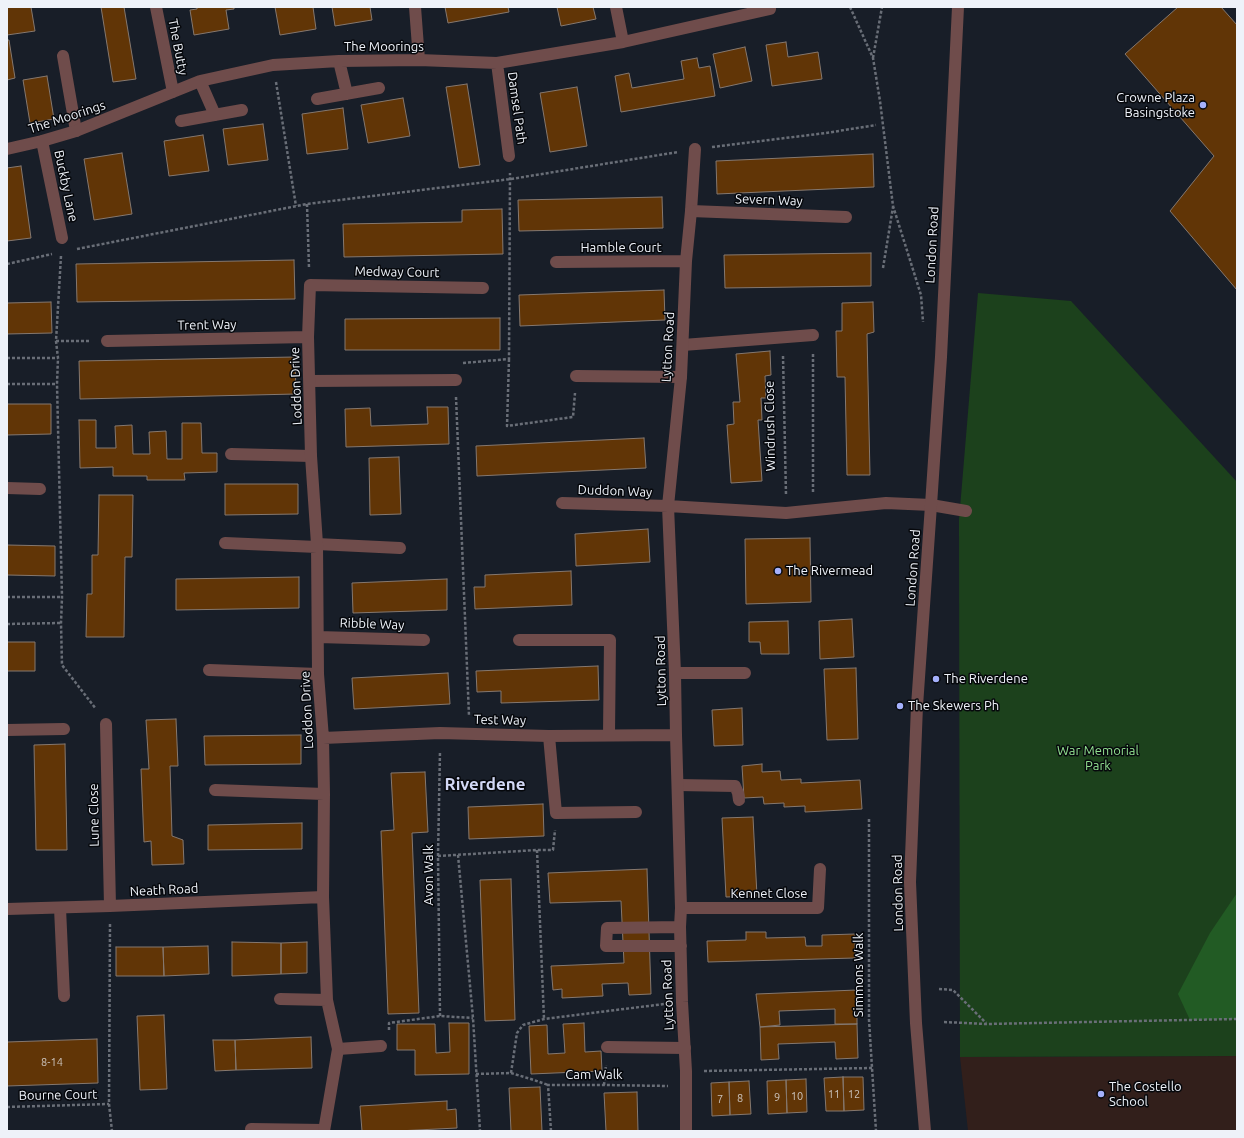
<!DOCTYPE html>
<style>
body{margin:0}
#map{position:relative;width:1244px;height:1138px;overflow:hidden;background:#181e28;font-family:Ubuntu,sans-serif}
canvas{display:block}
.frame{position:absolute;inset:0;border:8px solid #eef2f9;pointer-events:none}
</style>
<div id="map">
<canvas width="1244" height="1138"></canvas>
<div class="frame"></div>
</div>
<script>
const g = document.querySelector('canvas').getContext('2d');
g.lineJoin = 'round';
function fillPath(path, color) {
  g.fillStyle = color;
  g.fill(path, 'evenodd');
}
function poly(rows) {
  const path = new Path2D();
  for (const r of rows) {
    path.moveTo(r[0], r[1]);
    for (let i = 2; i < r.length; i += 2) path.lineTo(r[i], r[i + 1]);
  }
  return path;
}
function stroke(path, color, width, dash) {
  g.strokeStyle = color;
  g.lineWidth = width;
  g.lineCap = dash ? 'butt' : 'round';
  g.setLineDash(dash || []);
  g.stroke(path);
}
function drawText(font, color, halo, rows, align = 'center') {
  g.font = font + ' Ubuntu,sans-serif';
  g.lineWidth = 3;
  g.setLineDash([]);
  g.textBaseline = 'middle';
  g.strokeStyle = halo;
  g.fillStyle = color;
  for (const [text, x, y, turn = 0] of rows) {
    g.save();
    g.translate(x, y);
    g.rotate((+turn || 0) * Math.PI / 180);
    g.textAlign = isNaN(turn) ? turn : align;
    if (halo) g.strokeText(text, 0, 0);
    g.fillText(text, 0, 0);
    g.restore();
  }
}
fillPath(poly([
 [1237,1056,1237,1131,968,1131,960,1057]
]), '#321f1b');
fillPath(poly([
 [978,293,1071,301,1237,482,1237,1056,960,1057,959,520]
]), '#1c411c');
fillPath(poly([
 [1237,893,1237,1019,1190,1020,1178,994,1210,933]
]), '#225b24');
const building = poly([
 [7,7,31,7,35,31,7,35,7,7],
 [101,7,124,7,136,79,113,82,101,7],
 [197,7,234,7,234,9,226,10,229,29,194,35,190,10,197,9,197,7],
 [275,7,313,7,316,29,280,35,275,7],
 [332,7,370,7,372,20,335,26,332,7],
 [445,7,508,7,509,12,448,23,445,7],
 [557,7,593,7,596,19,561,26,557,7],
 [1178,7,1221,7,1237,25,1237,290,1170,211,1214,156,1125,54,1178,7],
 [7,40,9,40,15,78,7,80,7,40],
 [786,42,788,57,818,52,822,79,772,86,766,45,786,42],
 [745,47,752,81,720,88,713,54,745,47],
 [697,58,699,68,710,66,715,96,621,112,615,76,629,73,632,88,684,79,681,61,697,58],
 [47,76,54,119,30,123,23,80,47,76],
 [467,84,480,165,459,168,446,87,467,84],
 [577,87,587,146,550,152,540,93,577,87],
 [403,98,410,136,368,143,361,105,403,98],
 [343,108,348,149,307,154,302,114,343,108],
 [263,124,268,160,228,165,223,129,263,124],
 [203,135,209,171,169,176,164,141,203,135],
 [122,153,132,214,94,220,84,159,122,153],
 [873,154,874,187,717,194,716,161,873,154],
 [21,166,31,238,7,241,7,168,21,166],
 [662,197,663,228,519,231,518,200,662,197],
 [502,209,503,254,344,257,343,224,462,222,462,210,502,209],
 [871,253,871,286,725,288,724,255,871,253],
 [294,260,295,299,77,302,76,264,294,260],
 [664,290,665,320,520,326,519,295,664,290],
 [51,302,52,333,7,334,7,303,51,302],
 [873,302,874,332,867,334,870,475,847,475,845,377,837,377,836,331,842,331,842,303,873,302],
 [500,318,500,350,345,350,345,319,500,318],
 [770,351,771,375,765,376,766,398,761,398,762,420,758,420,762,481,731,483,727,425,734,424,733,402,740,402,736,354,770,351],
 [295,357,296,394,80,399,79,361,295,357],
 [7,404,51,404,51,434,7,435,7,404],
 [427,407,448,407,449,444,346,447,345,409,370,408,371,426,428,424,427,407],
 [79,420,96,420,96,448,116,448,115,426,132,425,133,454,150,454,149,432,166,431,167,459,182,459,182,423,201,423,202,453,217,453,217,472,184,473,185,480,147,480,147,476,113,476,113,467,80,468,79,420],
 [644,438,646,468,477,476,476,446,644,438],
 [399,457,401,514,370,515,369,458,399,457],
 [225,484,298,484,298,514,225,515,225,484],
 [99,495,133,495,132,557,125,557,124,637,86,637,87,594,92,594,92,555,98,555,99,495],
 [648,529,650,562,576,566,575,534,648,529],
 [810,538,811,602,746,604,745,539,810,538],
 [7,545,55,546,55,576,7,575,7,545],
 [571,571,572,605,475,609,474,587,485,587,485,575,571,571],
 [299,577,299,608,176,610,176,579,299,577],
 [447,579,447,610,353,613,352,583,447,579],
 [852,619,854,657,820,659,819,621,852,619],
 [788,621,789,654,761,654,760,642,749,642,749,622,788,621],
 [7,642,35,642,35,671,7,671,7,642],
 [598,666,599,700,501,703,501,691,477,692,476,671,598,666],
 [856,668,858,739,827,740,824,669,856,668],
 [448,673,450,704,354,709,352,678,448,673],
 [742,708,743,745,714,746,712,710,742,708],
 [176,719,178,766,170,766,172,836,183,840,184,864,152,865,151,841,144,842,141,769,149,769,146,720,176,719],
 [301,735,301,764,205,765,204,736,301,735],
 [65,744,67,850,36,850,34,745,65,744],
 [762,764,762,772,780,771,781,780,801,779,801,783,860,780,862,809,805,812,805,806,784,807,784,803,764,804,763,797,744,798,742,766,762,764],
 [425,772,428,832,412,833,419,1013,388,1014,381,831,394,830,391,773,425,772],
 [543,804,544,836,469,839,468,807,543,804],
 [753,817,757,896,726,897,722,818,753,817],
 [302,823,302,849,208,850,208,825,302,823],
 [647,869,651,994,629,995,628,983,602,984,603,996,562,998,562,989,553,990,551,966,624,963,621,901,550,903,548,873,647,869],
 [511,879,515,1020,485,1021,480,880,511,879],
 [746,932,766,932,766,938,805,937,806,946,822,946,822,935,855,934,855,958,708,962,707,941,746,940,746,932],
 [232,942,281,943,281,974,232,976,232,942],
 [307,942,307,973,281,974,281,943,307,942],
 [208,946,209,974,164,976,163,947,208,946],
 [116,947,163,947,164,976,116,976,116,947],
 [857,990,857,1024,835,1024,835,1009,779,1011,780,1025,760,1027,756,994,857,990],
 [164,1015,167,1089,140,1090,137,1016,164,1015],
 [449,1023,469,1023,469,1074,415,1075,415,1050,397,1050,397,1024,435,1024,436,1053,450,1052,449,1023],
 [584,1023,585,1052,601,1051,602,1071,531,1074,529,1026,547,1025,548,1054,565,1053,563,1024,584,1023],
 [857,1024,858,1058,836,1059,835,1042,778,1044,779,1059,761,1060,760,1027,857,1024],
 [311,1037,312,1068,236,1070,235,1040,311,1037],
 [97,1039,98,1083,7,1086,7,1042,97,1039],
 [213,1040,235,1040,236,1070,215,1071,213,1040],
 [843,1077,844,1111,826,1111,824,1078,843,1077],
 [843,1077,863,1077,864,1110,844,1111,843,1077],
 [806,1079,807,1112,787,1113,786,1080,806,1079],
 [786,1080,787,1113,768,1114,767,1081,786,1080],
 [749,1081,751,1114,730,1115,729,1082,749,1081],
 [729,1082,730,1115,712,1116,711,1083,729,1082],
 [540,1087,542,1131,511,1131,509,1088,540,1087],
 [637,1092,638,1131,606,1131,604,1093,637,1092],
 [447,1101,447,1110,456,1109,457,1128,397,1131,362,1131,360,1106,447,1101]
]);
fillPath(building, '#613506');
stroke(building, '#85786f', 1);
stroke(poly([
 [850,7,873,58,880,101,893,206,921,295,923,322],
 [873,58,882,7],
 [276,82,296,206],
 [712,147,826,133,876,125],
 [307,204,309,268],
 [77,249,307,204,511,179,678,152],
 [61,256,56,341,58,358,57,384,62,597,61,623,62,665,96,709],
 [7,264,52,254],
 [883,268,893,207],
 [56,341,90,341],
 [783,356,786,495],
 [7,358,58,358],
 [509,359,507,426,573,417,575,393],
 [463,363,509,359,510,173],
 [7,384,57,384],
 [456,397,469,716],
 [813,492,813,353],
 [7,597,62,597],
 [7,624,61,623],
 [869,819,869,1020,876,1131],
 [537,850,544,1019],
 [458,855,473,1018,480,1131],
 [438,856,537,850,553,850,555,830],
 [110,924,109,1104,112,1131],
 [939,989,953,990,986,1023],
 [440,1016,438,856,440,751],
 [944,1022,986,1024,1237,1019],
 [389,1030,389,1023,440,1016,473,1018],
 [704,1071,872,1068],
 [511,1073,517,1033,523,1025,544,1019,664,1004],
 [476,1074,511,1073,534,1080,548,1085],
 [604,1085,606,1065],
 [7,1107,109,1104],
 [551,1131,548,1085,604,1085,668,1086]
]), '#696e77', 2.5, [3, 2]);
stroke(poly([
 [63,56,76,131],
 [691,211,695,149],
 [683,345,813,335],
 [576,376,681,377],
 [310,381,456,380],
 [231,454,311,456],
 [7,488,40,489],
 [931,505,966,511],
 [317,544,400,548],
 [209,670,318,674],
 [675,673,745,673],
 [7,730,64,729],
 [549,736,556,813,636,812],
 [678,785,735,786,738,793,739,800],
 [60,908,64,996],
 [607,1047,685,1048],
 [338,1049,381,1046],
 [251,1129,324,1130]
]), '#6f4c4b', 12);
stroke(poly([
 [156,7,173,92],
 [415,7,419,60],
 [616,7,623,42],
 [339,61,347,94],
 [497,63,509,156],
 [200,81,215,115],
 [317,99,379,88],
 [181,121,242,110],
 [42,141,62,238],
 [7,149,42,141,76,131,200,81,273,65,339,61,419,60,497,63,623,42,770,9],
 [556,262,686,261],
 [107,341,308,337],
 [562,503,668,506,786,513,886,503,931,505],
 [225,543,317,547],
 [318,637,424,640],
 [519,640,610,640,609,734],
 [106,724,110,906],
 [323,738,440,733,549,736,676,735],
 [215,790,324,794],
 [681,908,818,908,820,869],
 [7,909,110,906,323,897],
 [680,927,607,928,606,946,681,946],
 [280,999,327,1000],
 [324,1131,338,1049,327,1000,323,897,324,794,323,738,318,674,317,544,311,456,308,337,310,285,483,288],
 [686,1131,686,1071,682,1002,680,927,681,908,676,735,675,673,668,506,681,377,686,261,691,211,846,217]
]), '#6f4c4b', 12);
stroke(poly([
 [925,1131,916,1023,910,882,917,706,931,505,941,357,958,7]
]), '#6f4c4b', 12);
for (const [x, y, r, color] of [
 [1203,105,4,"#a5b1fc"],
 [778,571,4,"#a5b1fc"],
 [936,679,4,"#a5b1fc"],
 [900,706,4,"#a5b1fc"],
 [1101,1094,4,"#a5b1fc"]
]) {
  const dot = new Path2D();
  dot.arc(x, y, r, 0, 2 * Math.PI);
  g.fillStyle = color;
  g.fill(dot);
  stroke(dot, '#06080c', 1.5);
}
drawText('11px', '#cbc3bc', null, [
 ["8-14",52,1062],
 ["11",834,1094],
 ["12",854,1094],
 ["10",797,1096],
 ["9",777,1097],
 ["8",740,1098],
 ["7",720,1099]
]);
drawText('13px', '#eef2f9', '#06080c', [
 ["The Butty",178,47,79],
 ["The Moorings",384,47],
 ["Damsel Path",517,108,82],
 ["The Moorings",67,117,-18],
 ["Buckby Lane",66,186,78],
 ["Severn Way",769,200,2],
 ["London Road",932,245,-87],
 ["Hamble Court",621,248],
 ["Medway Court",397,272,1],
 ["Trent Way",207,325,-1],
 ["Lytton Road",668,347,-87],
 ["Loddon Drive",296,386,-92],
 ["Windrush Close",770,426,-91],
 ["Duddon Way",615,491,2],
 ["London Road",913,568,-86],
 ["Ribble Way",372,624,2],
 ["Lytton Road",661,671,-91],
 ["Loddon Drive",307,710,-93],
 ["Test Way",500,720,1],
 ["Lune Close",94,815,-91],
 ["Avon Walk",429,875,-90],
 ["Neath Road",164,890,-3],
 ["London Road",898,893,-91],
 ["Kennet Close",769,894],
 ["Simmons Walk",859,975,-90],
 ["Lytton Road",668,995,-92],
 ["Cam Walk",594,1075],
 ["Bourne Court",58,1095,-1]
]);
drawText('13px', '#eef2f9', '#06080c', [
 ["Crowne Plaza",1195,98,"right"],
 ["Basingstoke",1195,113,"right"],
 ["The Rivermead",786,571],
 ["The Riverdene",944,679],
 ["The Skewers Ph",908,706],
 ["The Costello",1109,1087],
 ["School",1109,1102]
], 'left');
drawText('13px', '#91e090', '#06080c', [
 ["War Memorial",1098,751],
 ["Park",1098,766]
]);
drawText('bold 17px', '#d2d8f5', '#06080c', [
 ["Riverdene",485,784]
]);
</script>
